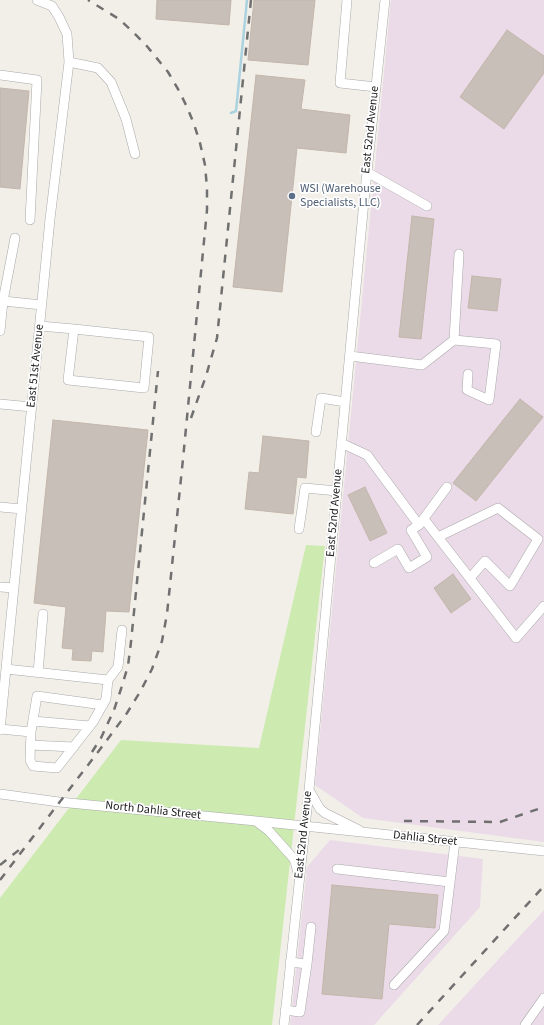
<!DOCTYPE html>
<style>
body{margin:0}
canvas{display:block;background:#f2efe9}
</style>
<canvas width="544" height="1025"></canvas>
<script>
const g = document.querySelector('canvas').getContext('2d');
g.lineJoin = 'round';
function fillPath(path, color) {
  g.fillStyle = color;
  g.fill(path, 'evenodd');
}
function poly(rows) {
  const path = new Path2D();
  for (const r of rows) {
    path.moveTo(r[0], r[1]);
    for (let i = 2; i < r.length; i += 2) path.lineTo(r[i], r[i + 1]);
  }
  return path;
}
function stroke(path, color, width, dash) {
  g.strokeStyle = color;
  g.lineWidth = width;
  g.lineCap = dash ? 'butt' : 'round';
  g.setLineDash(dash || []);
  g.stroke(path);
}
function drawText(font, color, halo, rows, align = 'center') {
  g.font = font + ' "Source Sans 3",sans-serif';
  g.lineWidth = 3.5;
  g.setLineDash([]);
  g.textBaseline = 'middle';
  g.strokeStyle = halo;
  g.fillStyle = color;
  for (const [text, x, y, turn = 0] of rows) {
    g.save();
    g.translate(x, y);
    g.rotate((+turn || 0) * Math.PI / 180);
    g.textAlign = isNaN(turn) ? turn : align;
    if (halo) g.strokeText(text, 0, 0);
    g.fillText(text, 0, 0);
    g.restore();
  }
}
fillPath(poly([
 [391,0,544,0,544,842,363,818,315,785],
 [330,840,483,859,480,907,374,1025,290,1025,307,867],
 [544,910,544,1025,438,1025]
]), '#ebdbe8');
fillPath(poly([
 [306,545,325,546,272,1025,0,1025,0,898,121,740,259,748]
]), '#cdebb0');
stroke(poly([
 [231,113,236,111,247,0]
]), '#aad3df', 2.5);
const building = poly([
 [157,0,231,0,229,25,156,19,157,0],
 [254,0,315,0,308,65,248,60,254,0],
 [507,30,544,56,544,73,504,129,460,97,507,30],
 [256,75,305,80,301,109,350,115,346,153,297,148,282,292,233,287,256,75],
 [0,88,29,91,20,189,0,187,0,88],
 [412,216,434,219,421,339,399,337,412,216],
 [472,276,501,279,497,311,468,308,472,276],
 [520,399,543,417,476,501,453,483,520,399],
 [53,420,148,430,129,612,106,611,103,652,92,651,91,661,72,660,73,649,62,648,66,607,34,603,53,420],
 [263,436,309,441,306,478,297,477,293,514,245,509,249,472,259,473,263,436],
 [365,487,387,533,370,541,348,495,365,487],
 [453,574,471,599,451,613,434,588,453,574],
 [332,885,438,895,435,928,389,924,382,999,322,994,332,885]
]);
fillPath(building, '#c7bfb8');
stroke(building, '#c4b6ab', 1);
const minor = poly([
 [347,0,340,83,376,87],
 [69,62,98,68,111,82,126,119,135,154],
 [0,75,37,80,30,220],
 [367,172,427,206],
 [3,301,42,305],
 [40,326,74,329,149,337,144,388,68,380,74,329],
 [0,331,3,301,15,238],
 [454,340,496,344,489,400,467,390,468,374],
 [350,356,422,365,454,340,459,254],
 [0,404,32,407],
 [316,432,321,398,345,402],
 [341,443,367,455,419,525,447,487],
 [0,507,22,509],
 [424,519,516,638,544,606],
 [299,529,305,488,337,491],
 [438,537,498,508,538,539,510,586,485,561,470,578],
 [374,563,398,549,409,568,427,557,411,530,419,525],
 [0,587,14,588],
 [38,673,43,614],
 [108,680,118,667,122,630],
 [33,721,90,726],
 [0,729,31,732,30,760,33,766,57,768,93,722,106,699,108,680,6,669],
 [0,730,50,219,69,62,67,34,59,17,52,6,37,0],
 [31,732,37,696,103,705],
 [30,745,74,747],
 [309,790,320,809,325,813,359,830],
 [0,794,59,802,256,821,544,851],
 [257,822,269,831,294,859,296,865,298,873],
 [337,869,450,882],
 [290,962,307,964,311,927],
 [394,985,444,931,455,842],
 [285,1010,300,1012,307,964],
 [284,1025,309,790,364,201,385,0],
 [525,1025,544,998]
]);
stroke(minor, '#a9a9a9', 10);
stroke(minor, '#fff', 9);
stroke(poly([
 [191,418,206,376,217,338,251,0],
 [92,752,101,738,114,710,121,689,128,666,131,642,158,371],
 [404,821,500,822,544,807],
 [0,865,19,850],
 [0,880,101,748,127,713,140,692,152,669,162,641,167,614,183,459,207,210,207,188,205,165,200,143,194,124,187,107,178,89,168,72,146,45,133,32,119,19,88,0],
 [417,1025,544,886]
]), '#707070', 2.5, [8, 8]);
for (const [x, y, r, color] of [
 [292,196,4,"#5c6f8a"]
]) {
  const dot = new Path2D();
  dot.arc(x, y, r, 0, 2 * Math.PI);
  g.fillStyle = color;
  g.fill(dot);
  stroke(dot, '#fff', 1.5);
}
drawText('12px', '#222', '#fff', [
 ["East 52nd Avenue",371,130,-84],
 ["East 51st Avenue",36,366,-84],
 ["East 52nd Avenue",335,513,-85],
 ["North Dahlia Street",153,811,6],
 ["East 52nd Avenue",304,835,-84],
 ["Dahlia Street",425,839,6]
]);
drawText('12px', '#4e5e75', '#fff', [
 ["WSI (Warehouse",300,189],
 ["Specialists, LLC)",300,203]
], 'left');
</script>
